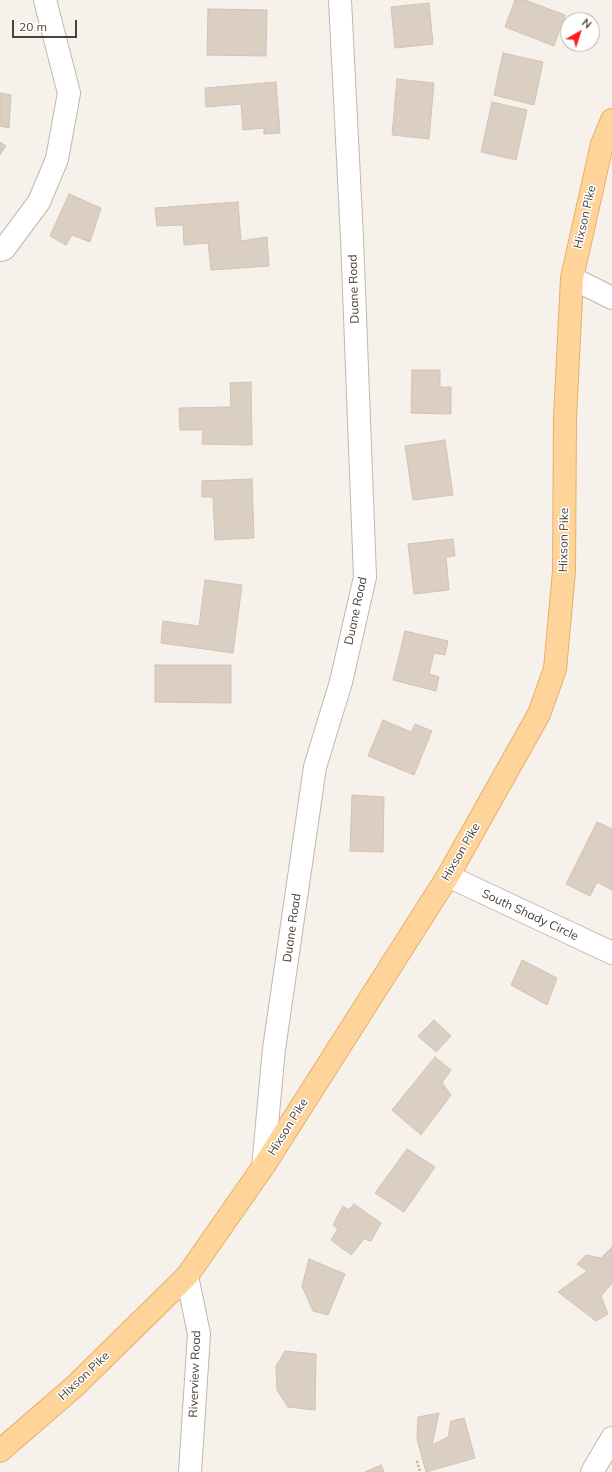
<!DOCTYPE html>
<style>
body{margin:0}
#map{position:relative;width:612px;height:1472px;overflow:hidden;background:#f6f1eb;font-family:Mulish,sans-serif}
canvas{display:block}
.north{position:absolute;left:560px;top:12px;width:40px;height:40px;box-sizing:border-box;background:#fff;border:1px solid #b7b3af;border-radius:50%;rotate:39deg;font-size:11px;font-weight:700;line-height:16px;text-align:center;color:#4a4138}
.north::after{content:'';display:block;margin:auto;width:14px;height:18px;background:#fe1b19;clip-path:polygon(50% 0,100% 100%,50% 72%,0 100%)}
.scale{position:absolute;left:12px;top:20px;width:65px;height:18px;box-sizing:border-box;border:2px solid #4a4138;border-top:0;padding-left:5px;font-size:12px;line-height:14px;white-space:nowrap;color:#4a4138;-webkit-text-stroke:3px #fff;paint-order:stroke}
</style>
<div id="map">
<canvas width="612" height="1472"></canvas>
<div class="north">N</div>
<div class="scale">20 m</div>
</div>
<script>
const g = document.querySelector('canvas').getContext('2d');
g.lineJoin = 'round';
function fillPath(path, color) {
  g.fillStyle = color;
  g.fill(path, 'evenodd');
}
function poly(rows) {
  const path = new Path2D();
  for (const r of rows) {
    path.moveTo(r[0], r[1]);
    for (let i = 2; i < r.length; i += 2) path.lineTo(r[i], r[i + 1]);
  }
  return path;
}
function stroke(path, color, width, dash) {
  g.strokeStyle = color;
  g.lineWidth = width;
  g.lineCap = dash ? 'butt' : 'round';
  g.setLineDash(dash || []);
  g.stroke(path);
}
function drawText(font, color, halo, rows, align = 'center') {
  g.font = font + ' Mulish,sans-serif';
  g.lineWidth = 3;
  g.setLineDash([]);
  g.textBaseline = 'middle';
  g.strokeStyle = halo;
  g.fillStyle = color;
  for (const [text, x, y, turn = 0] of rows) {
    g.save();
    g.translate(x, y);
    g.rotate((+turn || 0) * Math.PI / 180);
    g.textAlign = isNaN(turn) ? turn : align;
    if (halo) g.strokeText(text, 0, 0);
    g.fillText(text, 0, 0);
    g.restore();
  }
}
const building = poly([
 [515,0,525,0,565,15,554,46,505,27,515,0],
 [429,3,433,44,395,48,391,7,429,3],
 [208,9,267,10,266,56,207,55,208,9],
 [503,53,543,62,534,105,494,95,503,53],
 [397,79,434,83,429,139,392,135,397,79],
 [276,82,280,133,264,134,264,128,243,130,241,104,206,107,205,88,276,82],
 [0,93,11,95,9,128,0,126,0,93],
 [492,102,527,110,516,160,481,152,492,102],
 [0,142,6,146,0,155,0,142],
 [69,194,101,208,90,242,72,235,66,245,50,236,69,194],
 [238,202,241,241,267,237,269,266,211,270,208,243,184,245,183,225,157,226,155,208,238,202],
 [412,370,440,370,440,387,451,387,451,414,411,413,412,370],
 [251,382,252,445,202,444,203,430,180,430,179,408,231,407,230,383,251,382],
 [445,440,453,495,413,500,405,446,445,440],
 [252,479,254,538,215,540,213,497,202,497,202,481,252,479],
 [453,539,455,556,446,557,449,590,414,594,408,544,453,539],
 [205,580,242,585,233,653,161,643,163,621,199,626,205,580],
 [405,631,448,641,445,655,434,653,429,674,439,677,436,691,393,680,405,631],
 [155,665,231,665,231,703,155,702,155,665],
 [383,720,411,732,415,724,432,731,414,775,368,756,383,720],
 [352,795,384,797,383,852,350,851,352,795],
 [597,822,612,829,612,890,597,882,590,896,566,884,597,822],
 [522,960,557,978,547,1005,511,985,522,960],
 [434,1020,451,1036,436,1052,418,1036,434,1020],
 [435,1057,451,1070,442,1083,451,1095,421,1135,392,1110,435,1057],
 [407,1149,435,1167,404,1212,375,1193,407,1149],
 [354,1204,381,1223,371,1241,364,1239,351,1255,331,1240,338,1229,333,1225,343,1206,349,1210,354,1204],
 [612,1247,612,1283,601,1296,608,1314,596,1321,558,1292,587,1271,577,1264,586,1255,601,1258,612,1247],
 [309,1259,345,1274,328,1315,313,1311,302,1286,309,1259],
 [285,1351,316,1354,315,1410,288,1407,277,1390,276,1366,285,1351],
 [439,1413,432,1445,448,1437,451,1421,464,1418,475,1458,426,1472,417,1439,418,1417,439,1413],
 [381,1465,384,1472,365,1472,381,1465]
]);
fillPath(building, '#dbcec3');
stroke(building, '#d3c2b3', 1);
const street = poly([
 [0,250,4,249,39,202,57,159,69,93,45,0],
 [572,278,612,298],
 [448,876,612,953],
 [263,1167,274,1049,315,767,341,682,365,577,352,238,340,0],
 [187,1276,199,1334,190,1472],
 [592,1472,612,1438]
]);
const primary = poly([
 [0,1451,75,1386,187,1276,263,1167,448,876,539,714,555,669,564,571,565,418,572,278,602,144,612,120]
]);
stroke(street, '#c2b7ad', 24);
stroke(primary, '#e7af67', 24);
stroke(poly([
 [417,1461,420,1472]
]), '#c4b19e', 2.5, [2, 2]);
stroke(street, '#fff', 22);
stroke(primary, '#ffd49a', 22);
drawText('12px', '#4a4138', '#fff', [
 ["Hixson Pike",585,217,-77],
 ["Duane Road",354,289,-92],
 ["Hixson Pike",564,540,-89],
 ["Duane Road",356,611,-78],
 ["Hixson Pike",461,852,-60],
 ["South Shady Circle",530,915,25],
 ["Duane Road",292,928,-82],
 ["Hixson Pike",288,1127,-58],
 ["Riverview Road",195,1374,-88],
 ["Hixson Pike",84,1376,-43]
]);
</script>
